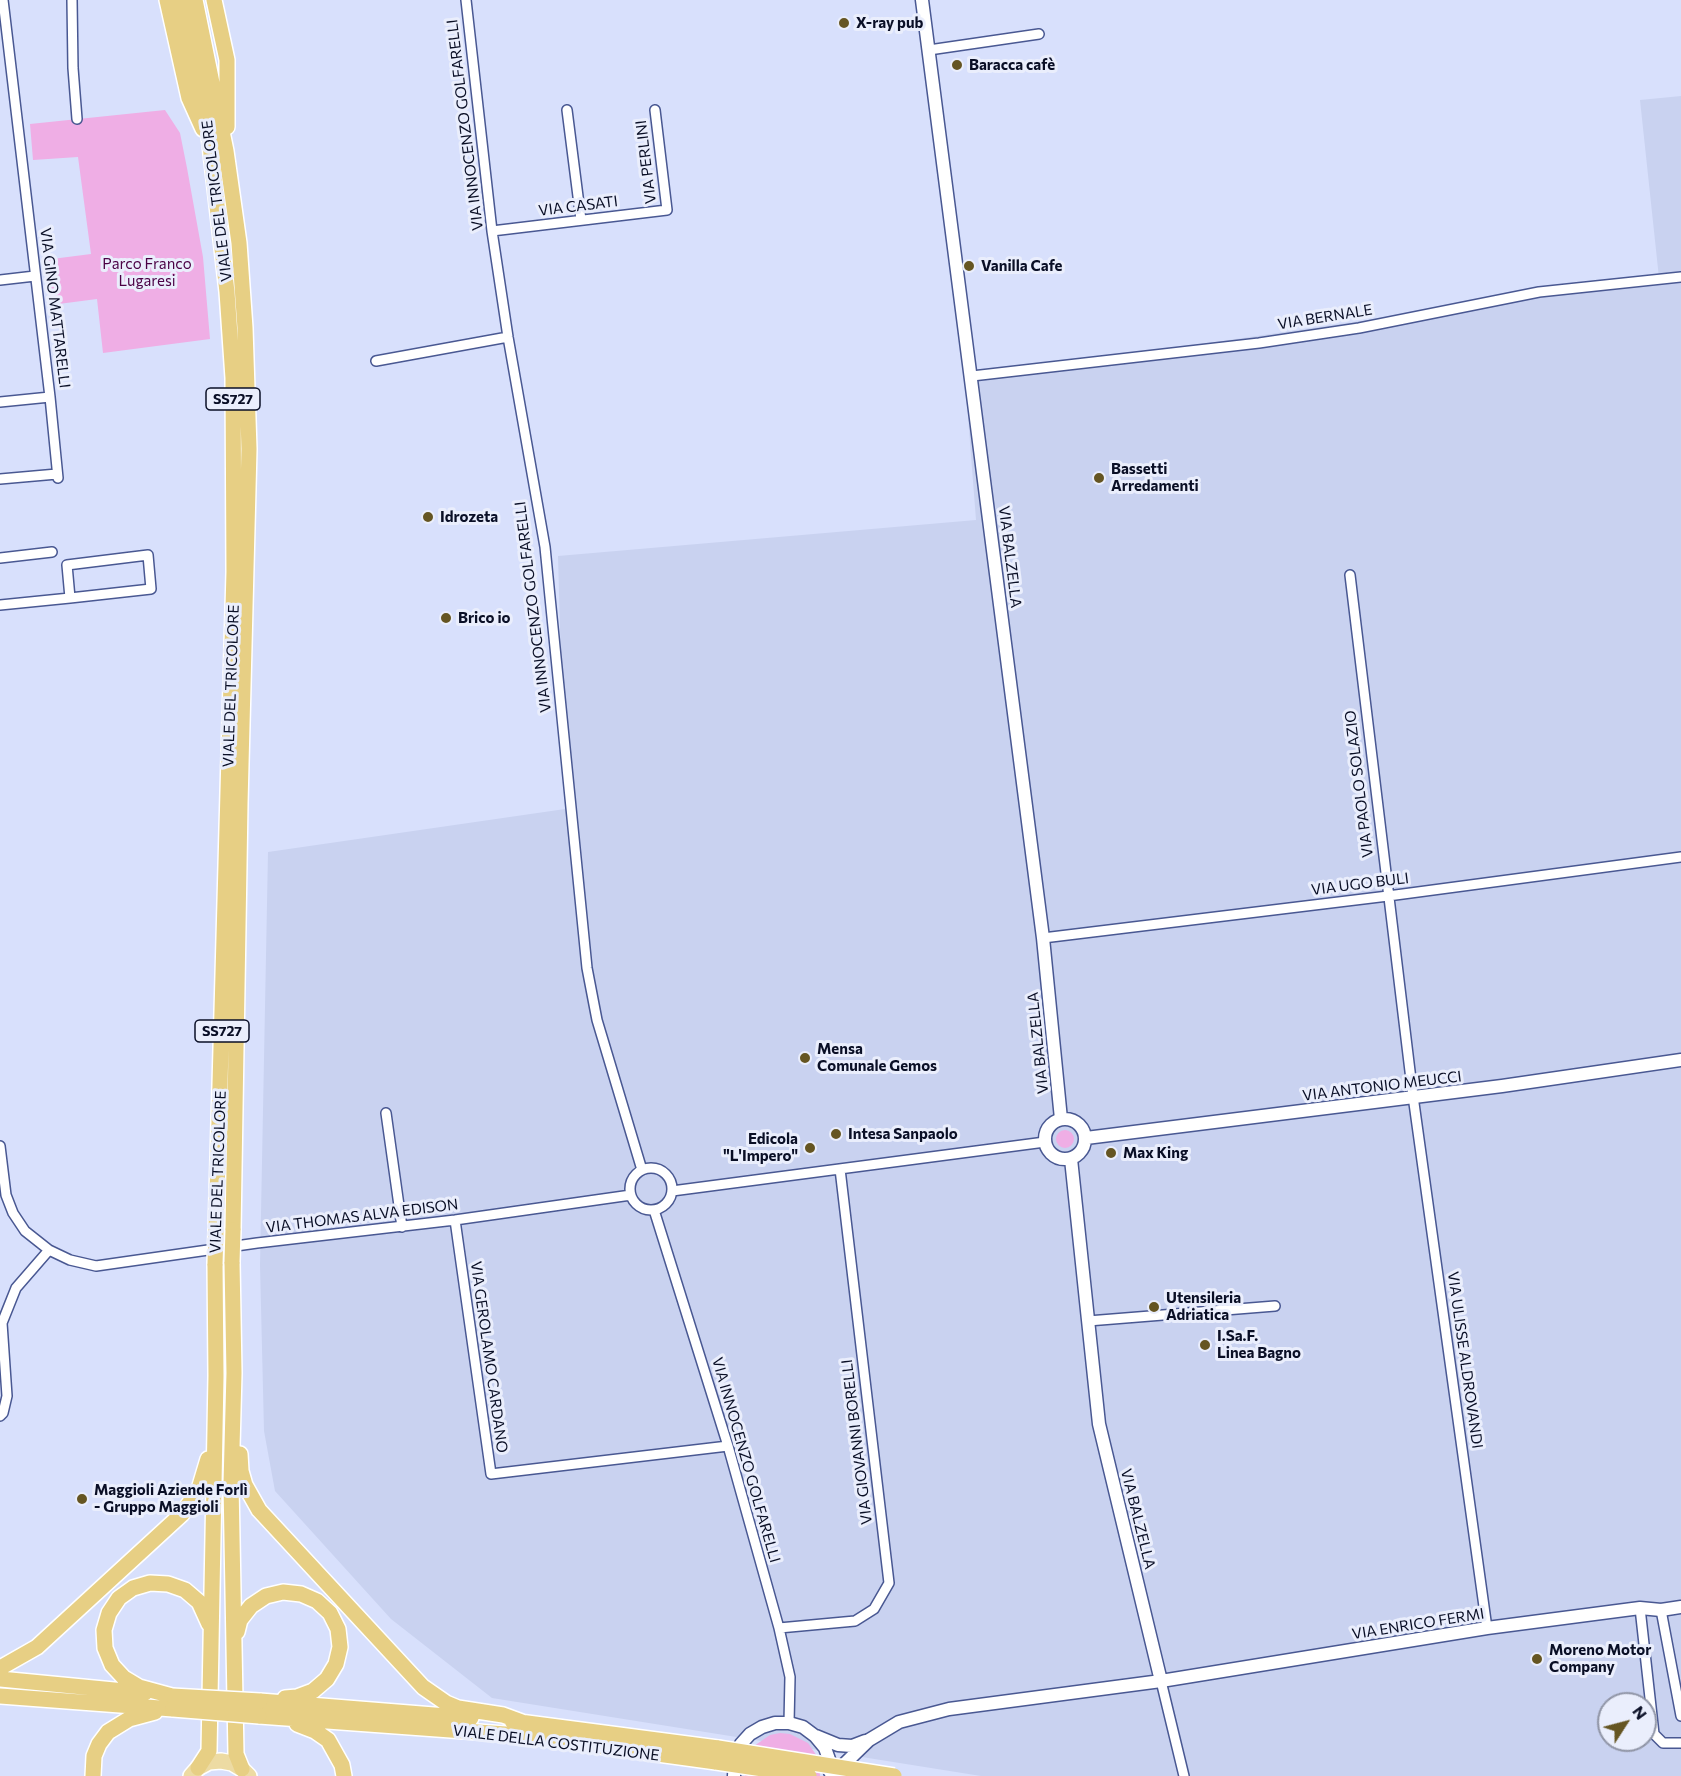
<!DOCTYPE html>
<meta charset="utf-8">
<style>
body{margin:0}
#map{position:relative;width:1681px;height:1776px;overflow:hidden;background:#d8e0fc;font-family:Commissioner,sans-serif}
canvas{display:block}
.north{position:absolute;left:1597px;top:1692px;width:60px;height:60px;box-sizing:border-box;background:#eaeefc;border:2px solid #9095a6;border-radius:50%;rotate:54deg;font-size:16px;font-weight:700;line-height:24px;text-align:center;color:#0a0f26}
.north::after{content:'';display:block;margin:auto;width:21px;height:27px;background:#655522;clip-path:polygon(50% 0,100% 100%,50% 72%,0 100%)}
</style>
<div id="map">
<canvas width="1681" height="1776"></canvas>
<div class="north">N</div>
</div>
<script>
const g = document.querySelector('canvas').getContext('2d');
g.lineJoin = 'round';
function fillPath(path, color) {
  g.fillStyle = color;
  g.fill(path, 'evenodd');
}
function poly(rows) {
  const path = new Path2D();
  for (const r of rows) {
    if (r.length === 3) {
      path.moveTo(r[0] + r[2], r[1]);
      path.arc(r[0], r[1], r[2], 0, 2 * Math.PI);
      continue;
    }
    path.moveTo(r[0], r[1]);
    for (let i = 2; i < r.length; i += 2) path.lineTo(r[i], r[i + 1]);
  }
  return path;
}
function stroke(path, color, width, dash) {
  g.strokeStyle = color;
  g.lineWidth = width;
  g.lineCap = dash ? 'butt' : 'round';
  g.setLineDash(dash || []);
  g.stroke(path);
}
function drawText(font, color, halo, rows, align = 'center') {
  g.font = font + ' Commissioner,sans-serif';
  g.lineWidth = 6;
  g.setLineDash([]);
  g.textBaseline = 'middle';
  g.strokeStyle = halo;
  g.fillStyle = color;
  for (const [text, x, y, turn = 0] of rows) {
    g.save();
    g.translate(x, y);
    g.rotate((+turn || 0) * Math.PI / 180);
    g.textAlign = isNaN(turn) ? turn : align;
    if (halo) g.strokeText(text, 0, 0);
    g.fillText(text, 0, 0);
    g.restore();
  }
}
fillPath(poly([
 [1681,96,1681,1776,981,1776,492,1698,391,1619,275,1491,264,1431,260,1265,268,852,565,809,558,556,976,520,965,378,1659,278,1640,100],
 [1609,1704,1645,1704,1645,1740,1609,1740]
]), '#c9d2f0');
fillPath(poly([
 [165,110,180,133,187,168,203,257,210,339,103,353,97,299,51,305,44,260,91,254,78,157,33,160,30,124],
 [1065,1139,9],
 [780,1733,790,1734,808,1743,819,1759,820,1776,745,1776,745,1764,754,1746,770,1735]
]), '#efaee5');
const minor = poly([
 [3,0,50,397,58,478],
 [72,0,73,68,77,119],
 [466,0,492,231,508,337,545,547,587,968,597,1020,642,1170],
 [929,50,1039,34],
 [567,110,581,220],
 [492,231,667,210,655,110],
 [0,280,35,276],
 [376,361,508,337],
 [972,376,1259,343,1359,328,1539,292,1681,277],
 [0,402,50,397],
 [0,479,57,474],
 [0,558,52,552],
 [1350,575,1413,1096,1487,1628],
 [0,605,70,598,151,589,148,555,67,565,70,598],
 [1043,938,1388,896,1681,857],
 [386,1113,402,1227],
 [0,1146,6,1195,13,1213,25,1231,49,1250,70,1260,96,1266,257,1243,455,1220,631,1195],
 [651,1189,21],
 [672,1191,1045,1142],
 [654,1210,728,1446,779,1628,790,1677,789,1723],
 [455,1220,491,1474,728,1446],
 [1088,1321,1275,1306],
 [0,1416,3,1413,7,1396,2,1323,16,1288,49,1250],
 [1640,1608,1654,1734,1663,1743,1681,1743],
 [1661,1610,1681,1716],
 [779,1628,855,1621,874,1609,889,1583,840,1169],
 [1161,1681,1184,1776]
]);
const tertiary = poly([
 [922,0,1043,938,1061,1119],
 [1065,1139,20],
 [1086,1138,1502,1086,1681,1060],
 [1071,1159,1099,1424,1161,1681],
 [816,1736,838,1745,852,1746,865,1741],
 [734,1776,735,1756,741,1744,750,1734,762,1727,775,1723,789,1723,803,1727,815,1736,825,1748,830,1762,830,1772],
 [832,1776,869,1740,899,1722,949,1709,1161,1681,1487,1628,1640,1608,1661,1610,1681,1607]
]);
const primary = poly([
 [191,1776,198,1768,209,1762,221,1761,232,1763,242,1769,249,1776]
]);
const trunk = poly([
 [167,0,189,98,203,129],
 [181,0,205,102,227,292,233,378,234,572,216,1231],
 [195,0,226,151,239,243,245,328,249,449,240,803,233,1230],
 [214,0,227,60,227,127],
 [232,1262,234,1373,231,1484,236,1754,242,1769],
 [240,1454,241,1471,245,1485,259,1510,423,1687,446,1703,458,1708,503,1715,522,1722],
 [237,1632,240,1620,251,1606,266,1596,283,1592,301,1594,317,1601,330,1613,338,1629,340,1647,336,1664,327,1679,313,1691,297,1697,285,1698],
 [0,1668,37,1647,182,1514,199,1489,208,1459],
 [0,1679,145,1693],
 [0,1696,173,1709],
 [172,1696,139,1687,124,1678,112,1665,105,1648,104,1630,109,1613,119,1598,133,1588,150,1583,168,1584,185,1590,199,1602,209,1624],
 [260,1701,471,1718],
 [259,1716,519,1735,716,1762],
 [512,1721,718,1748],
 [297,1724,315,1731,328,1740,342,1765,344,1776],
 [198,1768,209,1751,216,1376,215,1264],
 [93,1776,94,1756,99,1744,108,1732,129,1719,155,1712]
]);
stroke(minor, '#495892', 12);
stroke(tertiary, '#495892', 15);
stroke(primary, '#fff', 18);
stroke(trunk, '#fff', 18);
stroke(minor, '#fff', 9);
stroke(tertiary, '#fff', 12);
stroke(primary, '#eddba3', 15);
stroke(trunk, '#e7cf84', 15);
const trunkBridge = poly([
 [232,1262,233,1230],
 [215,1264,216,1231],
 [172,1696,260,1701],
 [173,1709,259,1716],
 [718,1748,894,1776],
 [716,1762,809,1776]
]);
stroke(trunkBridge, '#fff', 18, []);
stroke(trunkBridge, '#e7cf84', 15);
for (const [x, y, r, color] of [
 [844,23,6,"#655522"],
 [957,65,6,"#655522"],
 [969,266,6,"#655522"],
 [1099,478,6,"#655522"],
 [428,517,6,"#655522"],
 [446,618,6,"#655522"],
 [805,1058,6,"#655522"],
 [836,1134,6,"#655522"],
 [810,1148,6,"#655522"],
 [1111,1153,6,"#655522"],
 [1154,1307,6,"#655522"],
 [1205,1345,6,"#655522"],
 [82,1499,6,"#655522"],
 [1537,1659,6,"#655522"]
]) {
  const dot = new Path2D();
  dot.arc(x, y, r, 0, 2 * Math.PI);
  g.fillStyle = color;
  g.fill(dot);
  stroke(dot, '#eaeefc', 2);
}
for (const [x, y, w] of [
 [233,399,54],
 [222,1031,54]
]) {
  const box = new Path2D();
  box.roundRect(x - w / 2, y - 11, w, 22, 4.5);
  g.fillStyle = '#eaeefc';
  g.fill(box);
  stroke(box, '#0a0f26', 1.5);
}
drawText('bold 14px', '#0a0f26', null, [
 ["SS727",233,399],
 ["SS727",222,1031]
]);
drawText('bold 15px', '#0a0f26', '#eaeefc', [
 ["X-ray pub",856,23],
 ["Baracca cafè",969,65],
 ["Vanilla Cafe",981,266],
 ["Bassetti",1111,469],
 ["Arredamenti",1111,486],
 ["Idrozeta",440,517],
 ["Brico io",458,618],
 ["Mensa",817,1049],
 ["Comunale Gemos",817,1066],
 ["Intesa Sanpaolo",848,1134],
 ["Edicola",798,1139,"right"],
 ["\"L'Impero\"",798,1156,"right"],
 ["Max King",1123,1153],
 ["Utensileria",1166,1298],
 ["Adriatica",1166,1315],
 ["I.Sa.F.",1217,1336],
 ["Linea Bagno",1217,1353],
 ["Maggioli Aziende Forlì",94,1490],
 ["- Gruppo Maggioli",94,1507],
 ["Moreno Motor",1549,1650],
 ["Company",1549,1667]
], 'left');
drawText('15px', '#0a0f26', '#eaeefc', [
 ["VIA INNOCENZO GOLFARELLI",465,125,-97],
 ["VIA PERLINI",646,162,-97],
 ["VIALE DEL TRICOLORE",217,201,-97],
 ["VIA CASATI",578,206,-7],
 ["VIA GINO MATTARELLI",55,308,83],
 ["VIA BERNALE",1325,317,-9],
 ["VIA BALZELLA",1010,557,83],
 ["VIA INNOCENZO GOLFARELLI",533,607,-97],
 ["VIALE DEL TRICOLORE",231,686,-88],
 ["VIA PAOLO SOLAZIO",1359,784,-97],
 ["VIA UGO BULI",1360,884,-7],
 ["VIA BALZELLA",1038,1043,-96],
 ["VIA ANTONIO MEUCCI",1382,1086,-7],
 ["VIALE DEL TRICOLORE",218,1172,-88],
 ["VIA THOMAS ALVA EDISON",362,1216,-7],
 ["VIA GEROLAMO CARDANO",489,1357,82],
 ["VIA ULISSE ALDROVANDI",1465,1360,82],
 ["VIA GIOVANNI BORELLI",857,1442,-97],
 ["VIA INNOCENZO GOLFARELLI",746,1460,74],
 ["VIA BALZELLA",1138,1519,76],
 ["VIA ENRICO FERMI",1418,1624,-9],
 ["VIALE DELLA COSTITUZIONE",556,1743,7]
]);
drawText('15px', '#4b0045', '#eaeefc', [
 ["Parco Franco",147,264],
 ["Lugaresi",147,281]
]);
</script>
